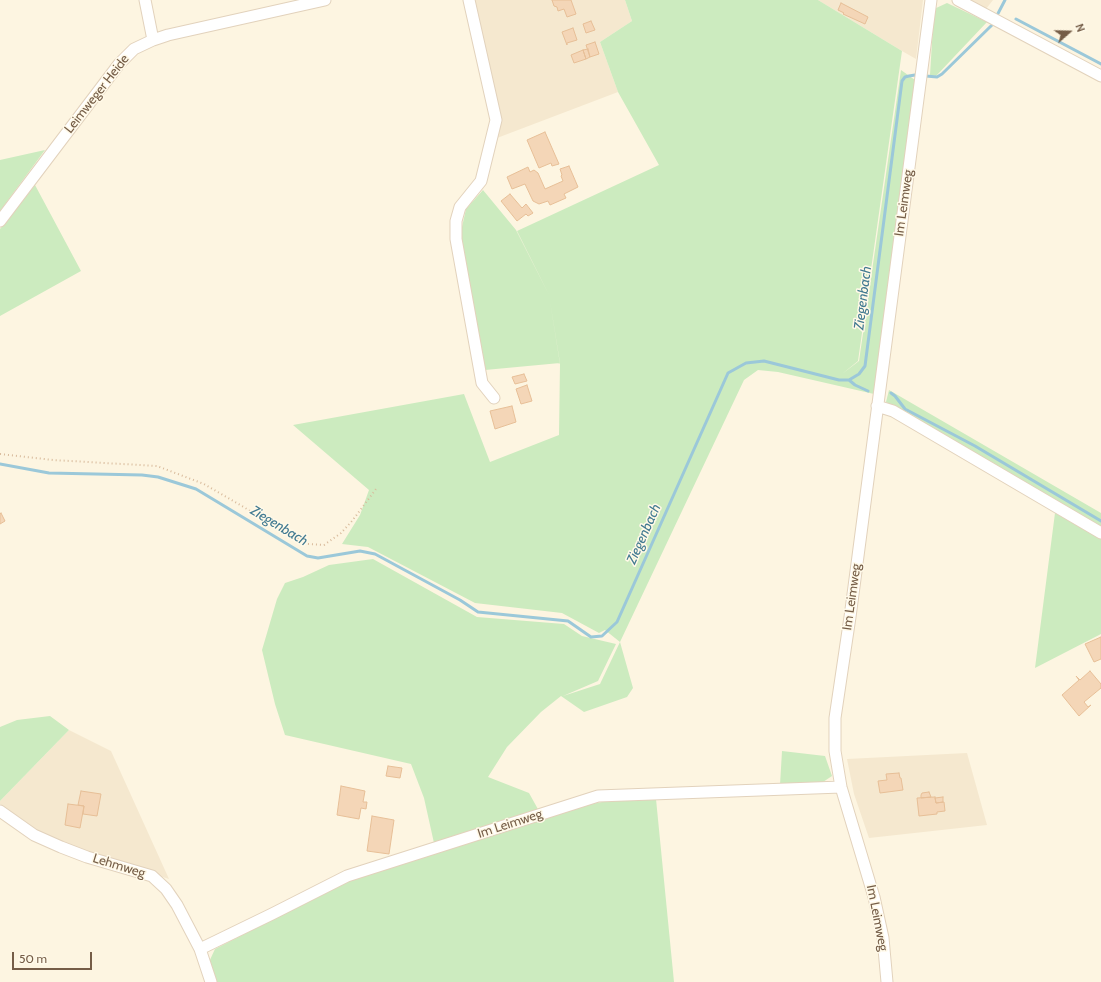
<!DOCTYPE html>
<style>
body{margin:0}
#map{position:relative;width:1101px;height:982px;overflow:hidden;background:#fdf5e1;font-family:Cabin,sans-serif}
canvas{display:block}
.north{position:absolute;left:1049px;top:12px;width:40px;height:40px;-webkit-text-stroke:3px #fff9e8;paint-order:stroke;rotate:70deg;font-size:11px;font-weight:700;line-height:16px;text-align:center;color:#755d47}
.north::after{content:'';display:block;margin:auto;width:14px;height:18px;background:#755d47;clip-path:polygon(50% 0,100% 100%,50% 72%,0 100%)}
.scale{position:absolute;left:12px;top:952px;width:80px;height:18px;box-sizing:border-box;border:2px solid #755d47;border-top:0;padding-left:5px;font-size:12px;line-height:14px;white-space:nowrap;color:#755d47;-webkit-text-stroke:3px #fff9e8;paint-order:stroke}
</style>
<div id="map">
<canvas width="1101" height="982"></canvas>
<div class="north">N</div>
<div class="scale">50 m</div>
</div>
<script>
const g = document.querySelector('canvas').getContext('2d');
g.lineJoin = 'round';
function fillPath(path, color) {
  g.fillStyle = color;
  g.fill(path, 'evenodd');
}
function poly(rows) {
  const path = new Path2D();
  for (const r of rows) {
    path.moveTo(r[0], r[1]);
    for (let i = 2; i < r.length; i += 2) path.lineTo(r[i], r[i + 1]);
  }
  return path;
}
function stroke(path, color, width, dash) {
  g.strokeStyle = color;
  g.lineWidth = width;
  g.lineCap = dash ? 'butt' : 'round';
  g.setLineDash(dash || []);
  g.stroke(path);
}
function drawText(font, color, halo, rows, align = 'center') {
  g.font = font + ' Cabin,sans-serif';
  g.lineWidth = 3;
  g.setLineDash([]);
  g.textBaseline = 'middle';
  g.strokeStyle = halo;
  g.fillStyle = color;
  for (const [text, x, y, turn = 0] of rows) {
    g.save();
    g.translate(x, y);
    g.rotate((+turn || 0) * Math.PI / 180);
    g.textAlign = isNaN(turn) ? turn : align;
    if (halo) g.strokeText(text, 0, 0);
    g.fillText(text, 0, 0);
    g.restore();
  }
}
fillPath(poly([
 [472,0,625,0,632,21,600,42,618,92,497,138],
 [818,0,923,0,916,59,902,51],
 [966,0,993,0,986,9],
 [69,730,111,751,169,879,82,851,36,831,0,804,0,801],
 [967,753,987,825,869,838,854,794,847,759]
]), '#f5e8cf');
fillPath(poly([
 [625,0,818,0,902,51,858,361,842,374,859,361,901,70,915,80,874,394,778,372,758,370,744,380,620,642,633,688,627,697,584,712,561,696,541,712,507,747,488,777,529,793,539,811,434,843,424,798,411,764,285,735,275,704,262,650,277,599,285,583,303,577,329,565,373,559,477,617,564,624,582,636,616,644,598,681,563,696,600,684,620,642,605,630,599,633,562,613,475,603,368,547,342,544,360,515,369,490,293,425,464,394,490,462,559,435,560,364,549,295,517,231,659,165,618,92,600,42,632,21],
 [947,3,987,22,936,76,930,75,934,9],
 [45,150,0,211,0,160],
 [35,185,81,271,0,316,0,229],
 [483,190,516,230,549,295,560,363,485,370,460,236,466,209],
 [889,390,1101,513,1101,527,886,402],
 [1055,513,1101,539,1101,634,1035,668],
 [50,716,69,730,0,801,0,727,17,720],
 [782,751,825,756,832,776,820,784,780,785],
 [656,799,674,982,216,982,209,962,215,949,348,881,578,806,614,800]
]), '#ccebbf');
stroke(poly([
 [1016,19,1101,64],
 [849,380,855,385,868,391],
 [891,393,895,396,905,409,975,446,1101,521],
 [0,464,49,473,142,475,158,477,196,489,307,556,318,558,360,551,375,554,460,600,478,612,568,621,591,637,602,636,617,622,728,373,746,363,764,361,839,380,849,380,859,374,865,366,902,81,905,77,909,76,915,75,937,77,942,74,992,25,1005,0]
]), '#9bc8d9', 3);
const building = poly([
 [552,0,571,0,576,14,567,17,564,9,558,11,557,7,554,6,552,0],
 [841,3,868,17,865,24,843,14,844,13,838,10,841,3],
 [591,21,595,30,586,33,583,24,591,21],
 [573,28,577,40,567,43,567,45,562,32,573,28],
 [595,42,599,54,590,57,586,45,595,42],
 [588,49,590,57,586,59,583,50,588,49],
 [583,50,586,59,574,63,571,55,583,50],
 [545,132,559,164,552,166,551,163,539,168,527,140,545,132],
 [569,166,578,187,564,194,566,198,550,205,548,201,539,204,533,201,525,184,512,189,507,177,528,167,530,172,534,170,538,173,545,189,563,181,561,176,562,175,560,169,569,166],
 [510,194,522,208,526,204,533,213,528,216,526,214,517,221,501,201,510,194],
 [524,374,527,381,515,384,512,377,524,374],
 [527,385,532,401,521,404,516,389,527,385],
 [512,406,516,422,495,429,490,411,512,406],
 [1,513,5,521,0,524,0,514,1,513],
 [1101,637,1101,659,1094,662,1085,644,1101,637],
 [1090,671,1101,684,1101,688,1084,702,1088,707,1091,705,1079,716,1062,695,1079,680,1076,676,1080,680,1090,671],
 [388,766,402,768,400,778,386,776,388,766],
 [899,773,900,778,901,778,903,790,880,793,878,781,887,780,886,774,899,773],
 [341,786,365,791,363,802,367,802,366,809,361,808,359,819,337,815,341,786],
 [81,791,101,794,97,816,83,814,84,806,78,805,81,791],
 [929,792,931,797,921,798,921,795,922,793,929,792],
 [935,797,936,803,944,802,945,811,937,812,937,814,919,816,917,798,935,797],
 [943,797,943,802,936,803,935,798,943,797],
 [68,804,84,806,80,828,65,825,68,804],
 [372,816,394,820,389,854,367,851,372,816]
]);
fillPath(building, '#f4d6b7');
stroke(building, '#e7bf97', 1);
const minor = poly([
 [145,0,153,40],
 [469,0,496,120,481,181,460,207,456,221,456,239,482,383,494,398],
 [958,0,1101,76],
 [0,221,119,64,134,49,153,40,168,35,325,0],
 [877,406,893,411,1101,533],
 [0,811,34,835,61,847,87,857,152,876,166,889,177,905,200,949,211,982],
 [200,949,272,914,347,876,598,796,841,787],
 [887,982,883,938,874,897,841,787,835,751,835,718,850,617,931,0]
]);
stroke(minor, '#e2d2bc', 13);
stroke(poly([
 [0,454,53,460,157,466,204,484,307,544,324,545,341,533,352,521,376,489]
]), '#d8ba9b', 2, [1, 3]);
stroke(minor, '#fff', 11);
drawText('13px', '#755d47', '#fff9e8', [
 ["Leimweger Heide",97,94,-52],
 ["Im Leimweg",904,203,-82],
 ["Im Leimweg",852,597,-82],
 ["Im Leimweg",510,824,-18],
 ["Lehmweg",119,866,17],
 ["Im Leimweg",877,918,79]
]);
drawText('italic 14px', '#427a91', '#fff9e8', [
 ["Ziegenbach",863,298,-83],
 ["Ziegenbach",279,526,31],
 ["Ziegenbach",644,534,-66]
]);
</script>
